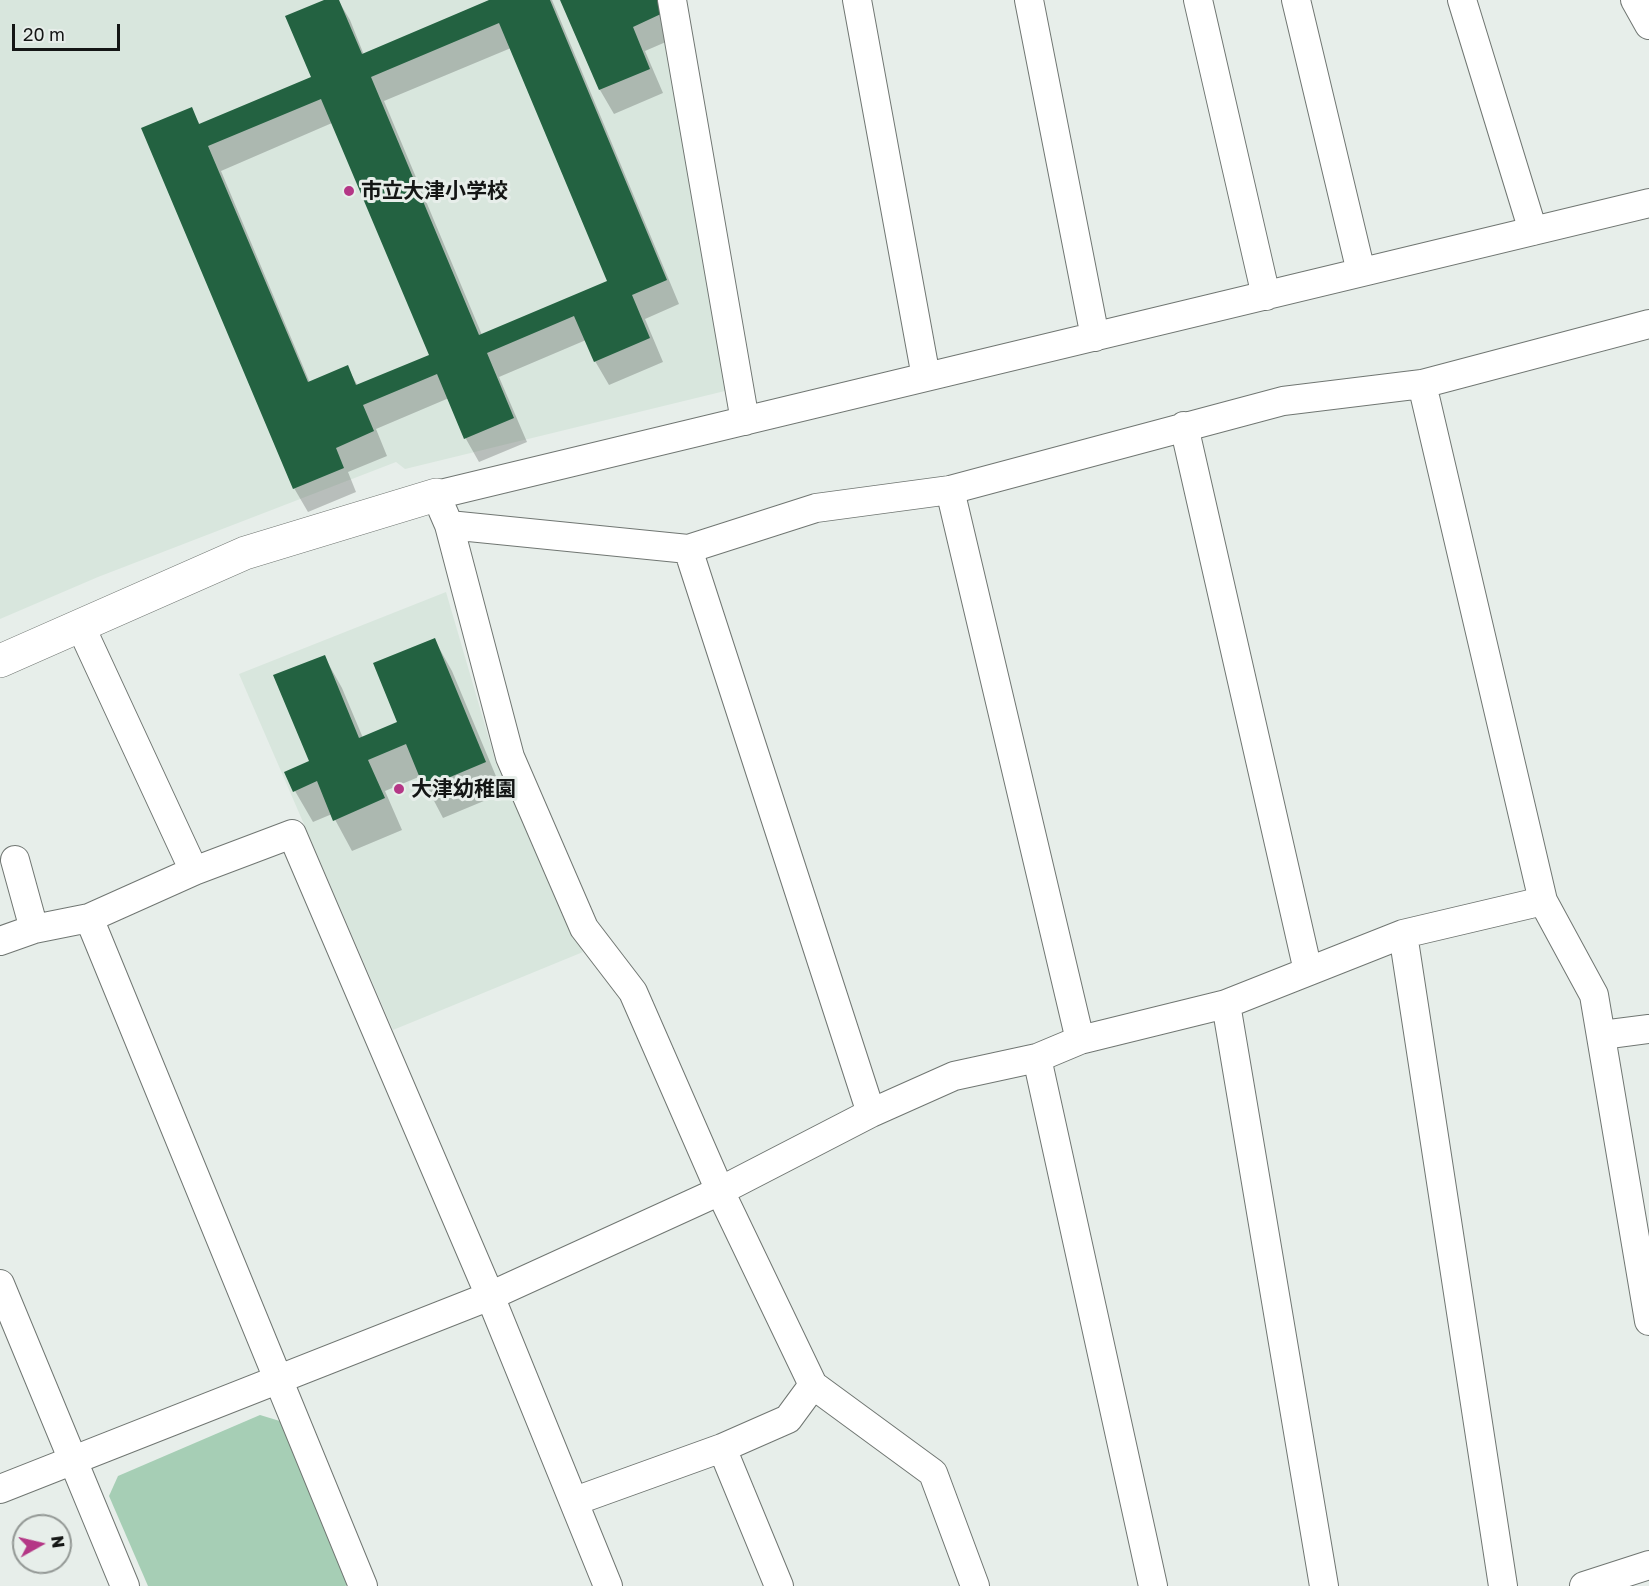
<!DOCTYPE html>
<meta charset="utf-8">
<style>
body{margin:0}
#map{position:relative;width:1649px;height:1586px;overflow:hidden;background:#e7eeea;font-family:"Golos Text",sans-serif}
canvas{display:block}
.north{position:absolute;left:12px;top:1514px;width:60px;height:60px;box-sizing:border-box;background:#e7eeea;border:2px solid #939895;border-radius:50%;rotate:82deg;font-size:16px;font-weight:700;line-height:24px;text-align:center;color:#141615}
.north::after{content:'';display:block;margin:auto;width:21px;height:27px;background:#b43786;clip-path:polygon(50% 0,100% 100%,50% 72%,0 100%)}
.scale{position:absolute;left:12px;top:24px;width:108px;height:27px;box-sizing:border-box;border:3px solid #141615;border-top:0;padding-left:8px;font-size:18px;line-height:21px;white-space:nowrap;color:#141615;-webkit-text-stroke:4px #e7eeea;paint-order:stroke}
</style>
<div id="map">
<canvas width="1649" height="1586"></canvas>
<div class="north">N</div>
<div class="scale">20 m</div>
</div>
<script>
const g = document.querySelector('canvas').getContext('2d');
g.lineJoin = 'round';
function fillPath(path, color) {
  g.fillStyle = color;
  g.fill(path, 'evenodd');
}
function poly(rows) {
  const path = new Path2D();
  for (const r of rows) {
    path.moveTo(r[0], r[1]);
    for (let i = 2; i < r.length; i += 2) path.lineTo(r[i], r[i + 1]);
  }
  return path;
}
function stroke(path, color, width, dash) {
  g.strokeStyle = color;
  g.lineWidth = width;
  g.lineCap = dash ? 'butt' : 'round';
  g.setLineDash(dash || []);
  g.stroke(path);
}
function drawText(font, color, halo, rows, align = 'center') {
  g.font = font + ' "Golos Text","Noto Sans JP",sans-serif';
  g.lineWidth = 6;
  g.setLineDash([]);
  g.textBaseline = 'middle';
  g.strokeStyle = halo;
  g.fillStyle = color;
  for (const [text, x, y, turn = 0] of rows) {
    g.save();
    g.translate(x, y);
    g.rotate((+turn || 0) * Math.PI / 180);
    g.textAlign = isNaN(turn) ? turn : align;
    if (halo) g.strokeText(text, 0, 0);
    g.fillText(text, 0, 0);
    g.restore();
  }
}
fillPath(poly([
 [0,0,664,0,729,390,405,469,396,462,98,577,0,619],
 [446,592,496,763,583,952,393,1030,239,674]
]), '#d8e6dd');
fillPath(poly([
 [260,1415,283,1422,350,1584,345,1586,148,1586,109,1496,118,1476]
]), '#a6ceb5');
fillPath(poly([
 [328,0,338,0,350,20,364,55,490,0,552,0,679,304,645,319,663,362,609,385,595,361,586,340,499,377,527,442,479,462,466,439,449,398,376,429,387,456,348,472,356,492,308,512,294,488,191,109,200,125,313,78],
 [511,48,609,281,482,335,384,101],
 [332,123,431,356,358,386,347,367,310,383,221,171],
 [561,0,660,0,675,38,645,51,663,93,614,114,600,90],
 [434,639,452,671,503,793,443,818,421,776,385,791,402,830,352,851,332,814,313,822,295,791,310,762,324,656,342,688,363,738,398,723]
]), '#0003');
fillPath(poly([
 [324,0,339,0,362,54,489,0,550,0,667,280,632,295,650,338,594,362,574,316,487,353,514,418,464,439,437,374,363,405,374,431,336,448,344,468,293,489,141,128,192,107,199,124,311,77,285,16],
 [499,23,607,281,479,335,371,77],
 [321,99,429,355,356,385,348,365,308,382,208,146],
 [560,0,657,0,663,13,633,27,650,69,599,90],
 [435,638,486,762,424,788,406,744,368,760,385,798,333,821,317,781,293,792,284,772,309,761,273,675,325,655,359,738,397,722,373,663]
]), '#236241');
const minor = poly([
 [672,0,745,421],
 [857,0,926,377],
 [1029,0,1095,337],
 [1198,0,1266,296],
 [1296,0,1361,272],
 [1462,0,1533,231],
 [1635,0,1649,25],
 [1422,384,1543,901,1594,995,1649,1321],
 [1184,426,1308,971],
 [950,490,1080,1040],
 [449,525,688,549,816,508,950,490,1283,401,1422,384,1649,324],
 [688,549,871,1113],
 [80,625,194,871],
 [15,860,34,929],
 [89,918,363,1586],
 [1403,934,1503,1586],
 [0,941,34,929,89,918,194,871,292,834,490,1296,608,1586],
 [1226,1004,1324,1586],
 [1602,1035,1649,1029],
 [1037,1058,1153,1586],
 [0,1284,125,1586],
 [722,1448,779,1586],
 [0,1489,490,1296,720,1191,871,1113,954,1076,1037,1058,1080,1040,1226,1004,1403,934,1543,901],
 [575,1501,722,1448,788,1419,813,1385],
 [975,1586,933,1473,813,1385,720,1191,633,992,584,928,510,757,449,525,436,495,1649,203],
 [1584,1586,1649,1565]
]);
const tertiary = poly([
 [0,661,245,553,436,495]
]);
stroke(minor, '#707672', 30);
stroke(tertiary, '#707672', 34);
stroke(minor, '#fff', 28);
stroke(tertiary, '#fff', 33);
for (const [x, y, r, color] of [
 [349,191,6,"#b43786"],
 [399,789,6,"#b43786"]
]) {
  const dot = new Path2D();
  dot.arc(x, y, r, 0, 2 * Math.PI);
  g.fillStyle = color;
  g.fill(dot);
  stroke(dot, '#e7eeea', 2);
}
drawText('bold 21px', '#141615', '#e7eeea', [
 ["市立大津小学校",361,191],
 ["大津幼稚園",411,789]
], 'left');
</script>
